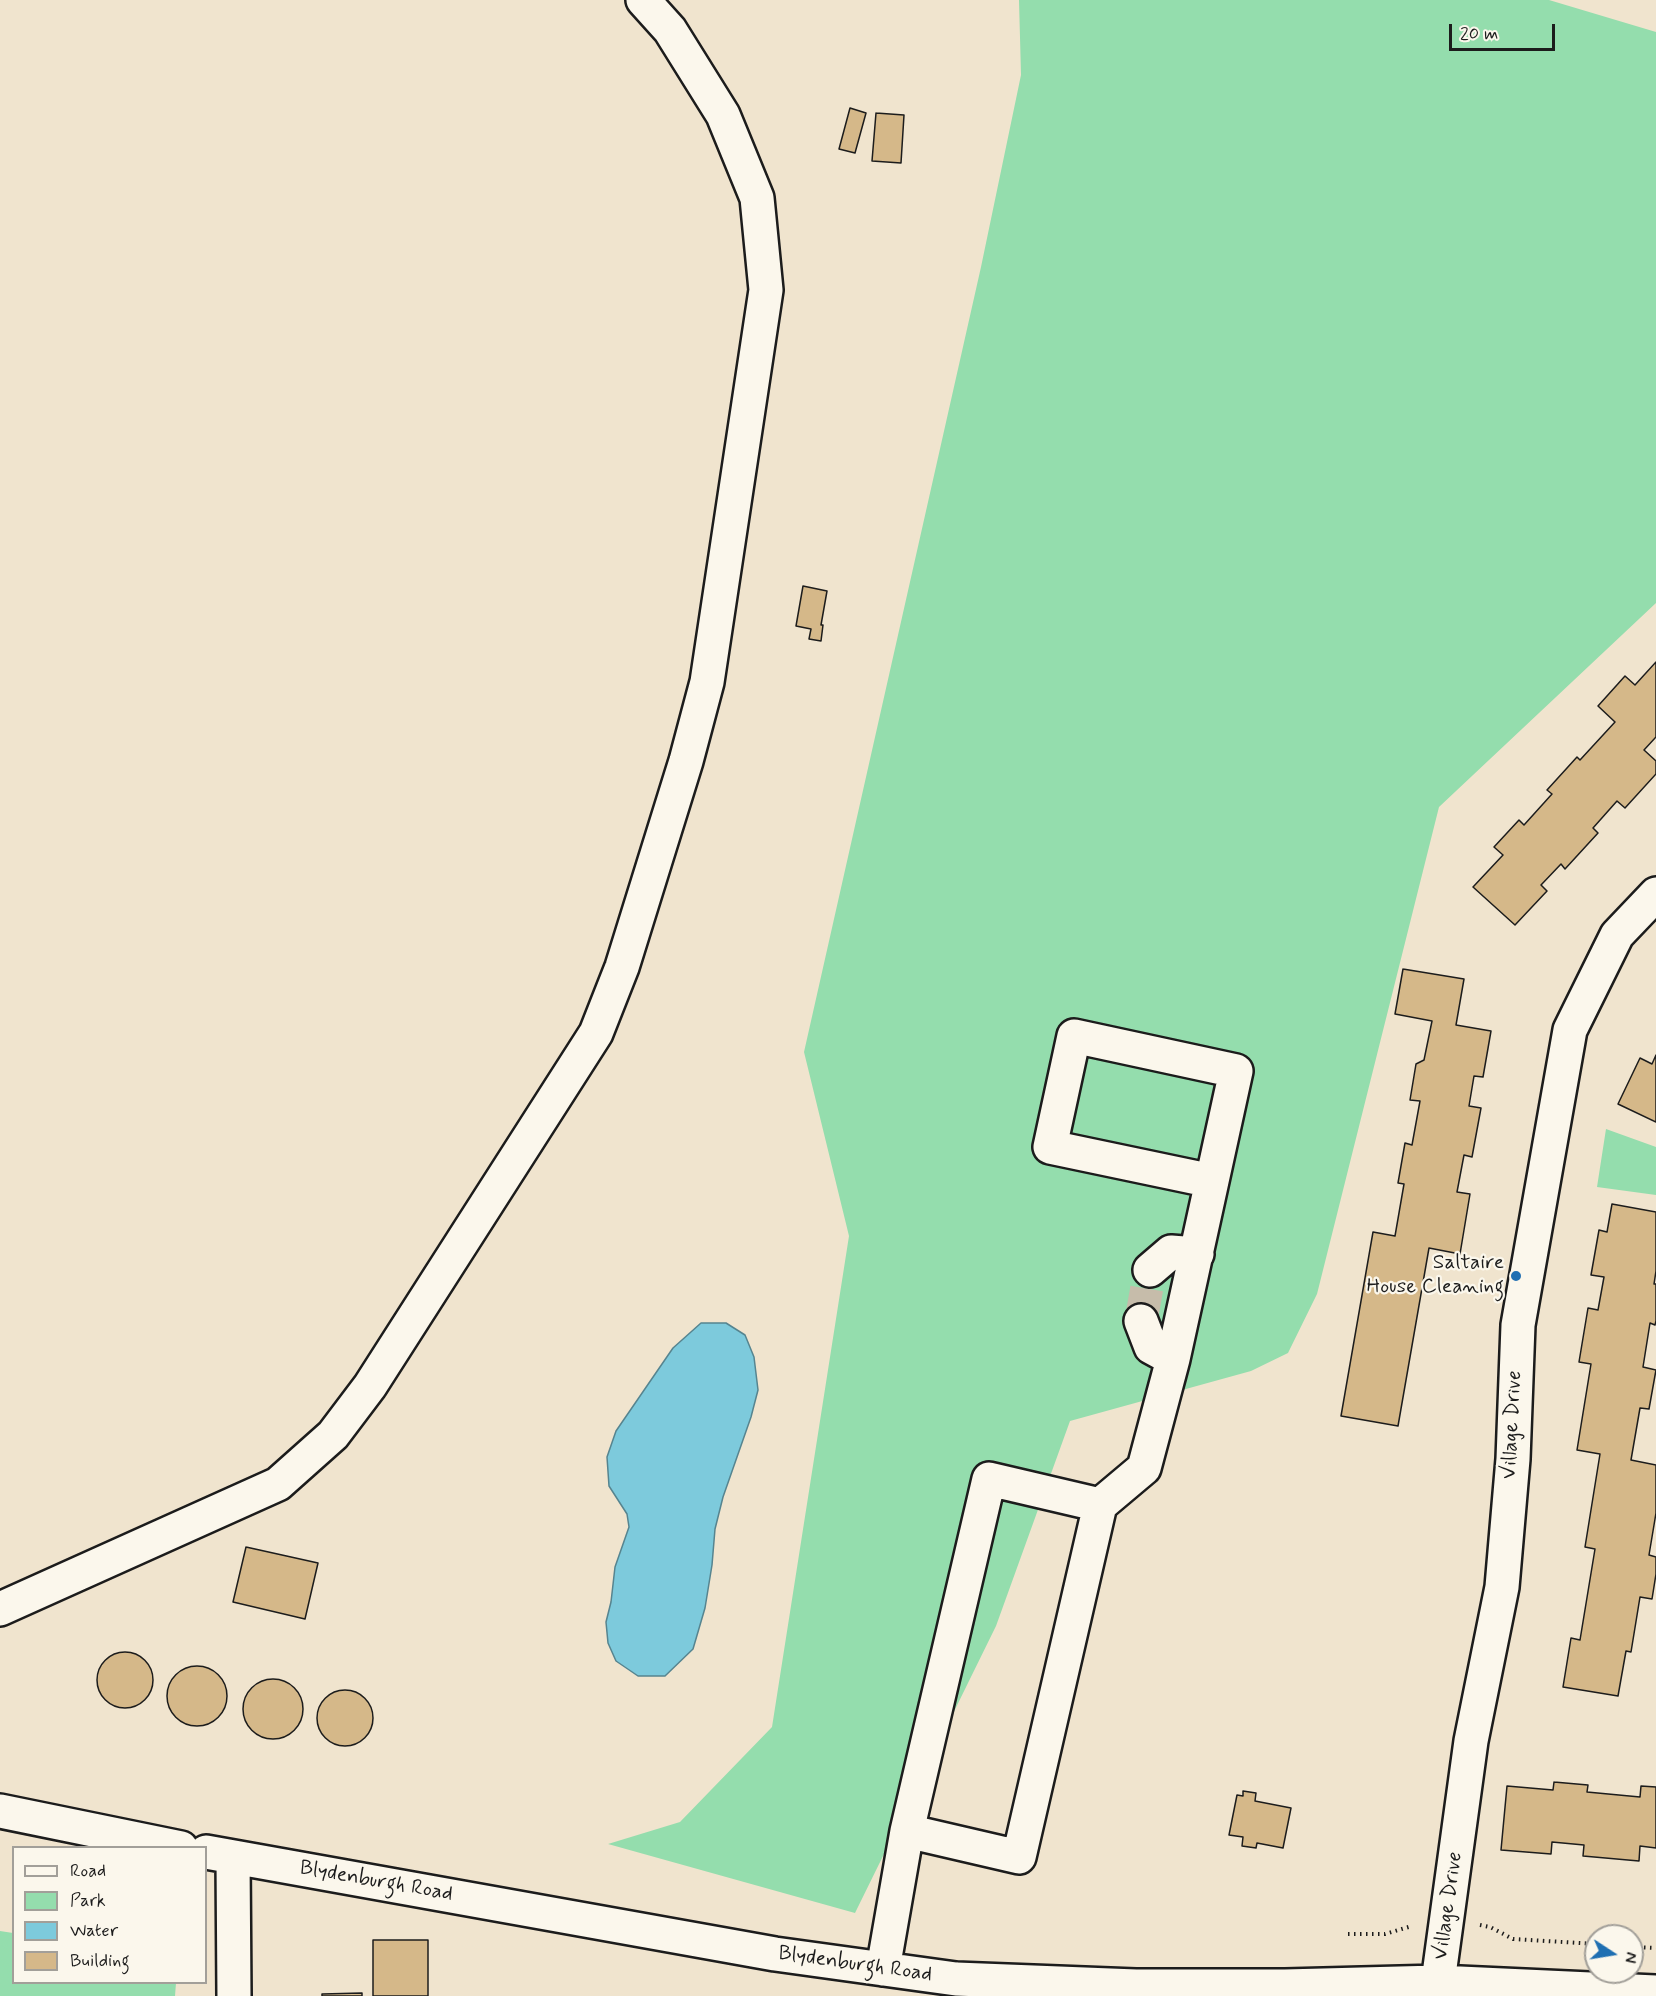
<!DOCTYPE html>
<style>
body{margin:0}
#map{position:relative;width:1656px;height:1996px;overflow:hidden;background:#f0e4ce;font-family:Mynerve,sans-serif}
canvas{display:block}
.legend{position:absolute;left:12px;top:1846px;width:195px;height:138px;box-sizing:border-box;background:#fbf7ec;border:2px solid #a29f99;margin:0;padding:8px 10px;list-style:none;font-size:18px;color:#1c1c1c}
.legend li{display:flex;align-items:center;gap:12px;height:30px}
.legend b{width:30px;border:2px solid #a29f99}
.north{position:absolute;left:1584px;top:1924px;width:60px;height:60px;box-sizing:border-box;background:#fbf7ec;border:2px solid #a29f99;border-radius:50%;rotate:102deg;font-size:16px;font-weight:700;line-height:24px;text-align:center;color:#1c1c1c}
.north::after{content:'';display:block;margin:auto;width:21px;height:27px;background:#1f6fb2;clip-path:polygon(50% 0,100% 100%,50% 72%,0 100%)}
.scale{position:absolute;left:1449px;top:24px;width:106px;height:27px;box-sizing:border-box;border:3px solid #1c1c1c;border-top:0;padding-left:8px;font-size:18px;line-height:21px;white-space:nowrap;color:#1c1c1c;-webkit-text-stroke:4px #fbf7ec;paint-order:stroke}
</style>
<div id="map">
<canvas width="1656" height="1996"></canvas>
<ul class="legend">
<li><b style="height:8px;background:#fbf7ec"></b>Road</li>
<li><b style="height:16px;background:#94ddad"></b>Park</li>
<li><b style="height:16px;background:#7dcadc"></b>Water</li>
<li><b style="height:16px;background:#d5b889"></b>Building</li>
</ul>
<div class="north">N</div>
<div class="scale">20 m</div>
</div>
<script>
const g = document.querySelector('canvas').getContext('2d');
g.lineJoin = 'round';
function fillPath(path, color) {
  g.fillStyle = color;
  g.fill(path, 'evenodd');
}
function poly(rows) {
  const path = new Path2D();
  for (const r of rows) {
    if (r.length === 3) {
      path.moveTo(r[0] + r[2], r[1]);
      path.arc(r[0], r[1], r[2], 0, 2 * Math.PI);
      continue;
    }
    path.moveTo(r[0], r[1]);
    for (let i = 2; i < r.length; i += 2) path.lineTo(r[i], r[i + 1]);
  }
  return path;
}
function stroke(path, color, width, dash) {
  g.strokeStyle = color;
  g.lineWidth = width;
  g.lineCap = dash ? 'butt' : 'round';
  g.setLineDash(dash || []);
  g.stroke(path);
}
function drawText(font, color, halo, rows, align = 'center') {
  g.font = font + ' Mynerve,sans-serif';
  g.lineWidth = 4.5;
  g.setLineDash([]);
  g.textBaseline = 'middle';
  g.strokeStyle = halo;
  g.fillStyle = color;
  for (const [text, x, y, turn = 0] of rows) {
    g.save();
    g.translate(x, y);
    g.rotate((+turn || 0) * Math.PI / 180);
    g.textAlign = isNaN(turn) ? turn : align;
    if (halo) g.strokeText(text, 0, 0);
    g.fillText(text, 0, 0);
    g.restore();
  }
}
fillPath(poly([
 [1019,0,1549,0,1656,32,1656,603,1439,807,1317,1294,1288,1353,1251,1371,1070,1421,996,1626,855,1913,608,1844,680,1822,772,1727,849,1236,804,1052,981,267,1021,75],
 [1606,1129,1656,1147,1656,1195,1597,1187],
 [0,1931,13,1933,14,1982,176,1983,175,1996,0,1996]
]), '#94ddad');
const water = poly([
 [701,1323,726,1323,745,1335,754,1357,758,1390,751,1417,723,1497,715,1529,712,1565,705,1608,693,1649,665,1676,638,1676,616,1661,608,1643,606,1622,611,1602,615,1567,629,1527,627,1514,609,1486,607,1457,616,1431,673,1348,701,1323]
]);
fillPath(water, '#7dcadc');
stroke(water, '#56848f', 1.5);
const building = poly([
 [850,108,866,113,855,153,839,149,850,108],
 [876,113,904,115,901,163,872,161,876,113],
 [803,586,827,591,821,625,823,625,821,641,809,639,811,629,796,626,803,586],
 [1656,662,1656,737,1644,750,1656,761,1656,774,1625,808,1617,801,1593,828,1598,833,1565,869,1561,864,1541,885,1547,891,1515,925,1473,887,1503,855,1494,847,1519,820,1524,825,1552,794,1547,790,1577,757,1580,760,1615,722,1598,706,1625,676,1635,685,1656,662],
 [1403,969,1464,979,1456,1025,1491,1031,1483,1077,1474,1076,1469,1106,1481,1108,1472,1157,1464,1155,1457,1192,1470,1194,1460,1254,1429,1248,1398,1426,1341,1416,1373,1232,1395,1236,1404,1184,1398,1183,1405,1143,1412,1145,1420,1101,1410,1100,1416,1064,1424,1060,1432,1021,1395,1014,1403,969],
 [1656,1055,1656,1122,1618,1104,1640,1058,1652,1064,1656,1055],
 [1612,1204,1656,1212,1656,1271,1654,1284,1656,1284,1656,1321,1655,1325,1650,1323,1643,1367,1656,1370,1649,1409,1640,1408,1631,1460,1656,1465,1656,1513,1649,1555,1656,1557,1656,1574,1652,1599,1640,1597,1631,1652,1626,1651,1618,1696,1563,1687,1571,1638,1580,1640,1595,1549,1585,1547,1600,1454,1577,1450,1591,1364,1579,1362,1588,1308,1598,1310,1604,1277,1591,1275,1599,1230,1607,1232,1612,1204],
 [246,1547,318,1563,305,1619,233,1602,246,1547],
 [125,1680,28],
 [197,1696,30],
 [273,1709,30],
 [345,1718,28],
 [1554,1782,1588,1785,1587,1792,1640,1797,1641,1786,1656,1787,1656,1848,1640,1846,1639,1861,1583,1856,1584,1845,1552,1842,1551,1854,1501,1850,1507,1786,1553,1790,1554,1782],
 [1243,1791,1256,1793,1255,1801,1291,1808,1283,1848,1257,1843,1256,1848,1242,1846,1243,1837,1229,1835,1237,1795,1243,1796,1243,1791],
 [373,1940,428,1940,428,1996,373,1996,373,1940],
 [362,1993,362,1996,322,1996,322,1994,362,1993]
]);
fillPath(building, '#d5b889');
stroke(building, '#1c1c1c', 1.5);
stroke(poly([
 [1141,1321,1150,1270]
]), '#c6bcaa', 33, [33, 16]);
const minor = poly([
 [1150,1270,1171,1252,1197,1254],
 [1141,1321,1151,1347,1173,1359],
 [1100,1505,1144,1468,1173,1359,1212,1181,1050,1147,1074,1036,1236,1071,1212,1181],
 [0,1609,278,1484,333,1435,370,1386,596,1033,622,967,686,761,707,682,766,290,757,198,723,115,670,30,643,0],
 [0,1811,181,1848],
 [206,1852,775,1954,956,1979,1136,1986,1285,1986,1438,1982,1656,1992],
 [233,1858,234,1996],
 [883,1969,907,1831,1019,1857,1100,1505,989,1479,907,1831],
 [1438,1982,1471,1741,1502,1587,1513,1459,1518,1325,1570,1030,1617,935,1656,894]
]);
stroke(minor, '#1c1c1c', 38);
stroke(poly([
 [1480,1925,1490,1927,1513,1939,1596,1944],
 [1348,1934,1385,1934,1412,1926],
 [1632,1947,1656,1948]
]), '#1c1c1c', 4, [1.5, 4.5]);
stroke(minor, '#fbf7ec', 33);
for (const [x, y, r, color] of [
 [1516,1276,6,"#1f6fb2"]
]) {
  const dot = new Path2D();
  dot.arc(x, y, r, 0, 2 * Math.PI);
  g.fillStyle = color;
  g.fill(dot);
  stroke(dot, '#fbf7ec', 2);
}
drawText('21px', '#1c1c1c', '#fbf7ec', [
 ["Saltaire",1504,1264],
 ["House Cleaning",1504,1288]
], 'right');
drawText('21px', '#1c1c1c', '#fbf7ec', [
 ["Village Drive",1513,1425,-87],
 ["Blydenburgh Road",376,1882,10],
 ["Village Drive",1449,1906,-82],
 ["Blydenburgh Road",855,1965,8]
]);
</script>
